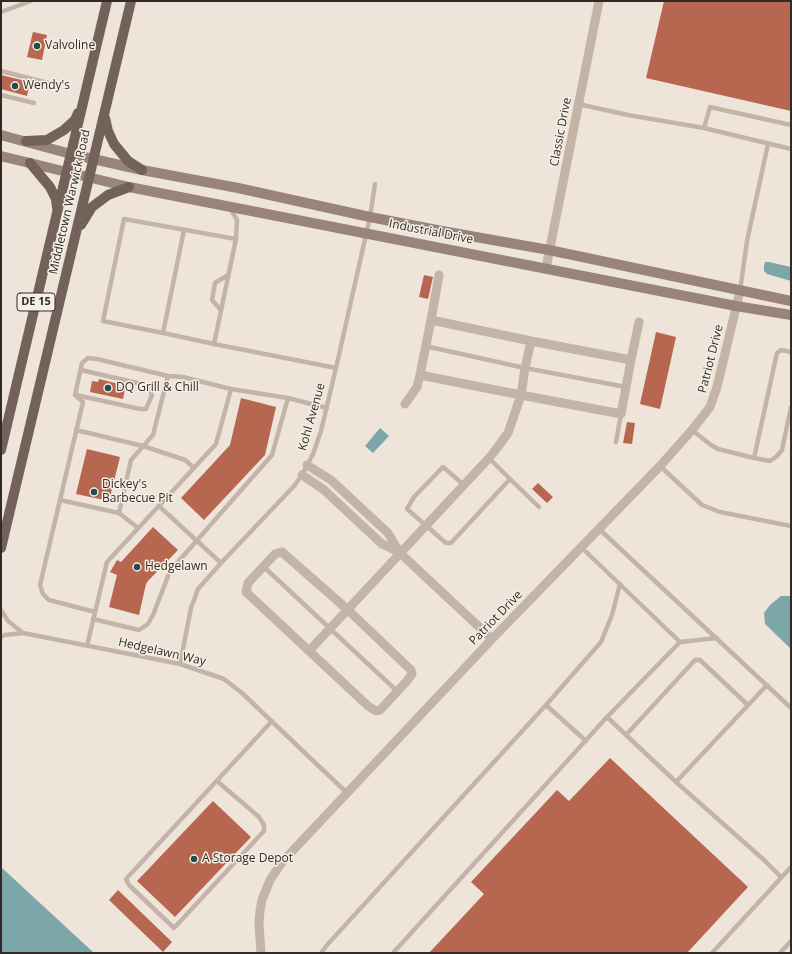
<!DOCTYPE html>
<style>
body{margin:0}
#map{position:relative;width:792px;height:954px;overflow:hidden;background:#eee4da;font-family:"Open Sans",sans-serif}
canvas{display:block}
.frame{position:absolute;inset:0;border:2px solid #322a27;pointer-events:none}
</style>
<div id="map">
<canvas width="792" height="954"></canvas>
<div class="frame"></div>
</div>
<script>
const g = document.querySelector('canvas').getContext('2d');
g.lineJoin = 'round';
function fillPath(path, color) {
  g.fillStyle = color;
  g.fill(path, 'evenodd');
}
function poly(rows) {
  const path = new Path2D();
  for (const r of rows) {
    path.moveTo(r[0], r[1]);
    for (let i = 2; i < r.length; i += 2) path.lineTo(r[i], r[i + 1]);
  }
  return path;
}
function stroke(path, color, width, dash) {
  g.strokeStyle = color;
  g.lineWidth = width;
  g.lineCap = dash ? 'butt' : 'round';
  g.setLineDash(dash || []);
  g.stroke(path);
}
function drawText(font, color, halo, rows, align = 'center') {
  g.font = font + ' "Open Sans",sans-serif';
  g.lineWidth = 3;
  g.setLineDash([]);
  g.textBaseline = 'middle';
  g.strokeStyle = halo;
  g.fillStyle = color;
  for (const [text, x, y, turn = 0] of rows) {
    g.save();
    g.translate(x, y);
    g.rotate((+turn || 0) * Math.PI / 180);
    g.textAlign = isNaN(turn) ? turn : align;
    if (halo) g.strokeText(text, 0, 0);
    g.fillText(text, 0, 0);
    g.restore();
  }
}
fillPath(poly([
 [765,262,769,262,791,267,791,281,767,274,764,271,764,266],
 [380,428,389,436,373,453,365,446],
 [781,596,791,596,791,649,765,624,764,613,770,605],
 [1,867,94,953,1,953]
]), '#7da6a8');
fillPath(poly([
 [664,1,791,1,791,111,646,78],
 [33,32,47,35,42,60,27,57],
 [1,75,30,82,27,96,1,89],
 [424,275,433,277,428,299,419,297],
 [656,332,676,337,660,409,640,404],
 [99,379,119,384,119,387,125,389,123,399,90,392,92,381,98,382],
 [241,398,276,407,265,455,204,520,181,498,230,445],
 [627,422,635,423,632,444,623,443],
 [87,449,120,457,109,501,76,494],
 [538,483,553,497,547,503,532,489],
 [153,527,178,550,148,581,146,584,139,615,109,607,117,575,110,572,117,560,121,562],
 [610,758,748,887,687,953,429,953,484,894,471,882,557,790,569,801],
 [213,801,251,837,175,917,137,881],
 [118,890,172,942,163,952,109,900]
]), '#b7674f');
stroke(poly([
 [1,12,31,1],
 [1,71,48,83],
 [1,95,34,103],
 [578,104,628,115,704,128,791,149],
 [704,128,710,107,791,125],
 [230,208,237,220,236,239],
 [740,291,747,241,768,144],
 [221,310,212,300,215,283,228,275],
 [163,333,184,230],
 [214,344,236,239,124,219,103,321,163,333,214,344,336,368],
 [425,346,525,368,626,387],
 [76,395,140,409,146,409,152,395,149,388,146,385,81,370],
 [76,430,143,446,185,460,194,468],
 [692,430,711,445,718,449,754,458,770,461,776,457,782,450,791,407],
 [616,442,621,414],
 [754,458,777,353,781,350,791,352],
 [660,466,702,505,720,512,791,526],
 [510,479,539,507],
 [464,485,443,467,414,497,407,509,446,543,451,543,510,479,489,458],
 [60,500,119,513],
 [159,506,221,563],
 [138,528,119,513,131,460,153,435,168,376],
 [598,528,791,708],
 [581,547,680,642],
 [264,567,397,691],
 [1,610,8,621,23,633],
 [95,612,49,600,43,594,40,585,83,402,75,395,82,363,88,358,97,359,168,376,183,377,231,389],
 [93,619,139,630,148,624,153,615,170,571,272,455,288,398],
 [1,637,5,635,23,633,180,664,224,679,242,693,347,793],
 [87,646,107,562,216,444,231,389,288,398,327,408],
 [180,664,191,608,198,589,221,563,294,486,302,475,313,454,321,431,336,368,370,217,375,184],
 [546,705,586,741],
 [607,717,676,782,764,860,781,877],
 [626,735,695,660,700,660,748,705],
 [217,781,259,817,264,825,264,831,174,928,129,885,126,879,272,721],
 [676,782,767,685],
 [321,953,327,945,546,705,601,642,612,615,620,584],
 [393,953,607,717,680,642,717,638],
 [712,953,791,867],
 [780,953,791,941]
]), '#c4b4a8', 4.5);
stroke(poly([
 [546,268,599,1],
 [431,320,439,275],
 [631,360,639,322],
 [405,404,417,387,420,375],
 [307,465,331,480,388,533,400,553,492,639],
 [302,475,323,489,382,544,399,552],
 [282,552,348,610,411,670,412,674,407,681,380,710,376,711,368,706,246,592,248,583,275,554,282,552],
 [309,651,489,458,497,448,508,433,521,395,525,368,531,341,431,320,420,375,521,395,621,414,631,360,531,341],
 [261,953,259,923,260,911,262,900,270,880,283,861,492,639,660,466,692,430,710,407,717,387,740,291]
]), '#c4b4a8', 9);
stroke(poly([
 [1,135,71,154,142,170,238,188,370,217,442,231,549,250,791,301],
 [1,156,129,187,736,306,791,315]
]), '#988479', 10);
stroke(poly([
 [105,118,108,131,114,144,128,161,142,170],
 [26,141,47,140,64,130,75,120,78,113],
 [30,163,50,187,56,199,57,208],
 [81,225,92,207,108,195,129,187],
 [1,450,107,1],
 [1,548,131,1]
]), '#72625a', 10);
for (const [x, y, r, color] of [
 [37,46,4,"#224c4e"],
 [15,86,4,"#224c4e"],
 [108,388,4,"#224c4e"],
 [94,492,4,"#224c4e"],
 [137,567,4,"#224c4e"],
 [194,859,4,"#224c4e"]
]) {
  const dot = new Path2D();
  dot.arc(x, y, r, 0, 2 * Math.PI);
  g.fillStyle = color;
  g.fill(dot);
  stroke(dot, '#f6efe6', 1.5);
}
for (const [x, y, w] of [
 [36,302,38]
]) {
  const box = new Path2D();
  box.roundRect(x - w / 2, y - 9, w, 18, 3);
  g.fillStyle = '#f6efe6';
  g.fill(box);
  stroke(box, '#322a27', 1);
}
drawText('bold 11px', '#322a27', null, [
 ["DE 15",36,302]
]);
drawText('12px', '#322a27', '#f6efe6', [
 ["Valvoline",45,46],
 ["Wendy's",23,86],
 ["DQ Grill & Chill",116,388],
 ["Dickey's",102,485],
 ["Barbecue Pit",102,499],
 ["Hedgelawn",145,567],
 ["A Storage Depot",202,859]
], 'left');
drawText('12px', '#322a27', '#f6efe6', [
 ["Classic Drive",561,132,-79],
 ["Middletown Warwick Road",70,202,-77],
 ["Industrial Drive",431,232,11],
 ["Patriot Drive",711,359,-76],
 ["Kohl Avenue",312,417,-74],
 ["Patriot Drive",496,618,-46],
 ["Hedgelawn Way",162,652,13]
]);
</script>
